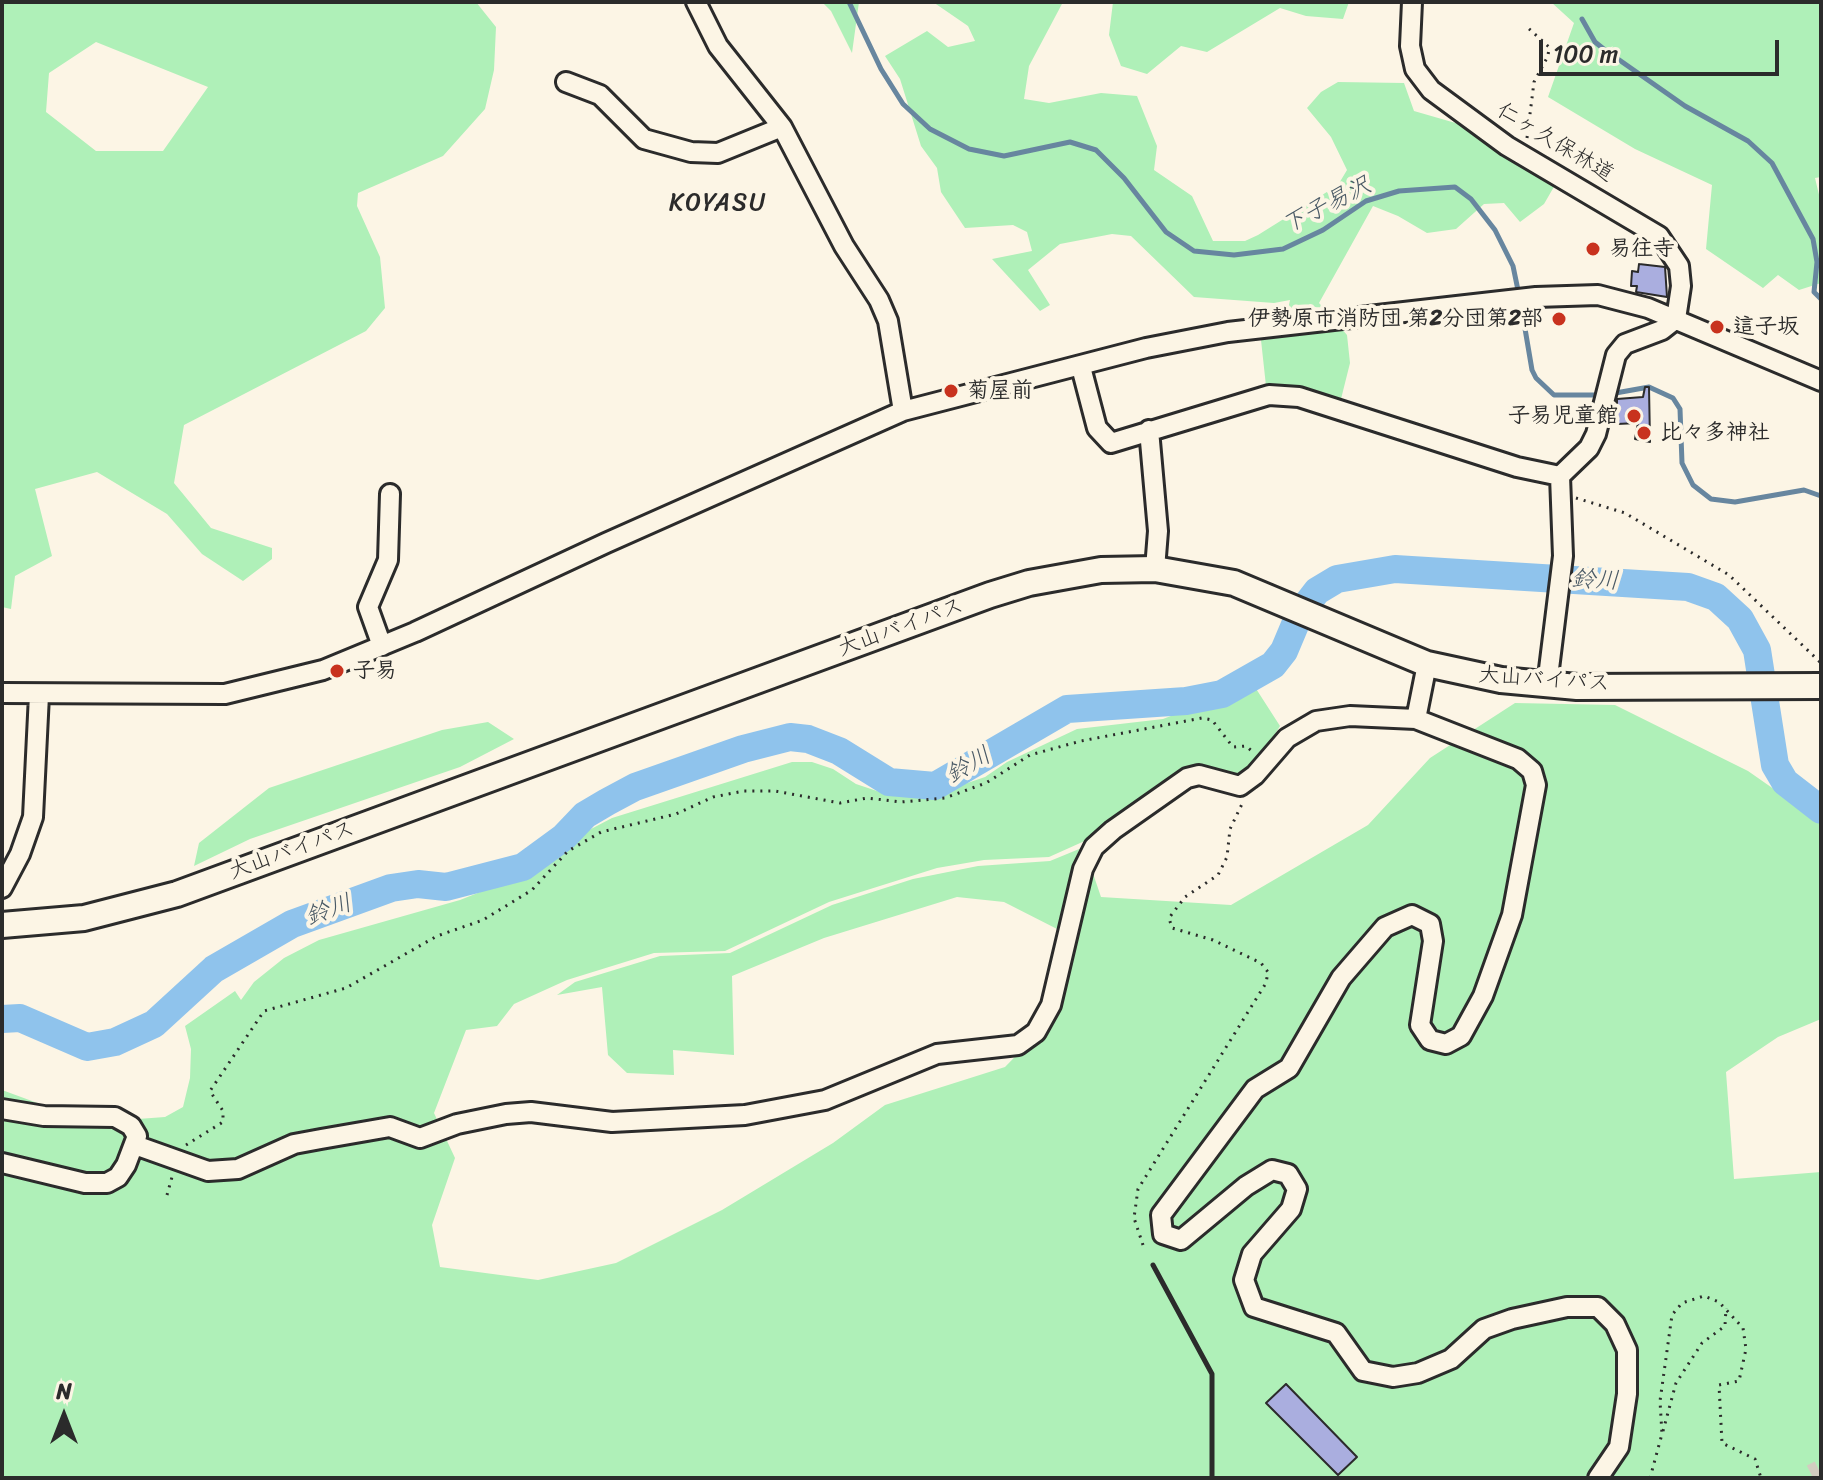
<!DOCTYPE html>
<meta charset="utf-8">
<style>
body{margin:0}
#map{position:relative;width:1823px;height:1480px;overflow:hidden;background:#fcf5e5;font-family:Sriracha,sans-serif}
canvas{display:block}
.frame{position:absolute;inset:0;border:4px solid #2b2b2b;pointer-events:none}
.north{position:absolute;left:24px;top:1376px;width:80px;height:80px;-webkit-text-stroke:6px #fcf5e5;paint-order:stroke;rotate:0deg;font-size:22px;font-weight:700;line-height:32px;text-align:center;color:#2b2b2b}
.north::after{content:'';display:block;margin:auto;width:28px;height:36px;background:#2b2b2b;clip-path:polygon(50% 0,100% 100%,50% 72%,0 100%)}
.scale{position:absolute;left:1539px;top:40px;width:240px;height:36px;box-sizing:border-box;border:4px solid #2b2b2b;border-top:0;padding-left:10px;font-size:24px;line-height:28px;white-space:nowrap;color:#2b2b2b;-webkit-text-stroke:6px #fcf5e5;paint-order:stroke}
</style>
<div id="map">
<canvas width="1823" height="1480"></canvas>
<div class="frame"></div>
<div class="north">N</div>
<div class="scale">100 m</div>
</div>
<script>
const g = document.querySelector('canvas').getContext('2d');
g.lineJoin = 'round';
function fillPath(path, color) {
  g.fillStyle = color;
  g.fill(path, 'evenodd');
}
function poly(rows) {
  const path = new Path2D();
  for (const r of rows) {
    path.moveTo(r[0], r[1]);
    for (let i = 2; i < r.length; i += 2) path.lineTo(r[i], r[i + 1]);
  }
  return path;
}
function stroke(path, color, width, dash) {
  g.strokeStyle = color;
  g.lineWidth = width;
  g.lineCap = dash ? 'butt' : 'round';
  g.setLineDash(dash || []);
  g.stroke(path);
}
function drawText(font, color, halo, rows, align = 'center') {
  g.font = font + ' Sriracha,"Klee One",sans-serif';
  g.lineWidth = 8;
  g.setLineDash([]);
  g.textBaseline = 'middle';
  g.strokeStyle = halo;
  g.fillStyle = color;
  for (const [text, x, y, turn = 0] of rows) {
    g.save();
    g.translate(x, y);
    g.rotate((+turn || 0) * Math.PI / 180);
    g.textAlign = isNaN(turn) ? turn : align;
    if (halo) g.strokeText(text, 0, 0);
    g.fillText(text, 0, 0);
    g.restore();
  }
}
fillPath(poly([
 [2,2,476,2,496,27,494,70,485,109,443,156,358,193,357,206,380,257,385,308,366,331,184,425,174,483,211,528,272,548,272,559,243,581,202,554,167,514,97,472,35,489,52,556,15,576,11,609,2,607],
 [96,42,208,87,163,151,96,151,46,112,49,73],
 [822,2,859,2,852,53,831,11],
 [933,2,1063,2,1029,66,1024,99,1049,103,1101,93,1137,96,1157,146,1154,170,1192,196,1213,241,1245,241,1258,235,1338,185,1347,170,1331,137,1307,108,1321,92,1338,82,1404,83,1414,111,1459,124,1555,185,1544,204,1520,222,1504,203,1484,204,1456,229,1427,233,1398,216,1373,206,1319,303,1347,335,1350,363,1340,403,1292,386,1266,386,1261,340,1282,337,1290,300,1274,303,1194,297,1131,236,1112,234,1060,244,1028,270,1050,305,1040,311,992,259,1032,251,1027,232,1013,225,965,228,941,192,937,168,921,146,900,79,885,56,927,31,948,47,975,41,968,26],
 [1113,2,1349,2,1343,19,1306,16,1280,8,1207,52,1181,46,1147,74,1121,66,1109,35],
 [1551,2,1821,2,1821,177,1815,178,1821,203,1821,283,1799,290,1778,275,1763,288,1706,249,1712,185,1635,149,1548,97,1574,23],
 [1253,684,1280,726,1257,764,1245,777,1230,780,1214,770,1098,835,1049,857,984,860,937,868,829,902,725,951,654,953,567,980,514,1004,497,1026,466,1030,434,1113,455,1158,432,1225,440,1267,538,1280,616,1263,722,1210,833,1143,885,1105,1005,1067,1051,1020,1045,983,1061,931,1004,902,957,897,824,938,732,976,734,1055,673,1050,674,1075,627,1073,608,1055,602,987,557,995,575,982,660,956,730,953,832,905,913,879,978,866,1050,861,1084,847,1101,897,1231,905,1368,825,1430,758,1515,703,1615,705,1748,771,1821,822,1821,1019,1778,1037,1726,1072,1734,1179,1821,1172,1821,1478,2,1478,2,1090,70,1115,91,1111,131,1113,138,1119,165,1117,183,1107,190,1078,191,1049,185,1026,235,991,241,1000,254,982,284,958,319,940,460,900,533,871,572,839,612,818,792,762,812,762,833,769,856,784,883,793,910,796,935,794,985,777,1007,762,1077,729,1163,719],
 [488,722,514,739,460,767,250,839,194,866,199,843,269,788,442,730]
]), '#aff0b8');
stroke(poly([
 [849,2,881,69,903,104,930,129,969,149,1004,156,1070,142,1096,150,1124,178,1166,232,1194,251,1234,255,1283,249,1323,230,1366,201,1399,191,1455,187,1471,199,1495,230,1513,266,1519,295],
 [1582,19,1595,42,1605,50,1685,106,1748,141,1772,163,1813,239,1817,262,1814,292,1821,299],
 [1521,305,1532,370,1536,378,1554,395,1600,395],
 [1610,394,1649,387,1673,398,1680,409,1682,463,1693,485,1711,499,1735,502,1804,490,1821,496]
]), '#67869f', 5);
stroke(poly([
 [2,1019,20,1018,87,1047,115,1042,154,1024,214,969,292,924,391,888,418,884,446,887,523,867,564,837,585,815,607,802,635,787,743,749,790,737,808,739,839,751,889,782,935,786,1067,709,1186,701,1222,694,1273,665,1284,651,1300,613,1317,591,1337,579,1395,569,1688,587,1716,597,1740,619,1757,650,1775,765,1785,782,1821,810]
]), '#8fc3ec', 28);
const building = poly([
 [1639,264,1665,267,1667,297,1636,292,1637,286,1631,286,1632,271,1638,272,1639,264],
 [1645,387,1649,387,1650,442,1635,439,1638,423,1617,424,1617,399,1643,397,1645,387],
 [1286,1384,1357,1457,1338,1475,1266,1403,1286,1384]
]);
fillPath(building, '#aaaedf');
stroke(building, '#2b2b2b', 2);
stroke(poly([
 [1813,1478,1821,1474]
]), '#d2cdc0', 28, [28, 14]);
const minor = poly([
 [696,2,718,46,782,127,844,246,879,300,888,321,903,411],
 [1412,2,1410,46,1415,69,1431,90,1507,146,1659,236,1679,266,1681,286,1676,319,1662,330,1625,344,1616,355,1596,434,1589,448,1560,476,1563,556,1547,685],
 [566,82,600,95,644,139,691,152,718,153,782,127],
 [1081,367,1097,428,1111,443,1269,395,1299,397,1517,467,1560,476],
 [1149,430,1158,531,1155,569],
 [382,646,368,607,388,560,390,494],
 [1427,664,1416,719,1518,759,1532,771,1536,785,1512,915,1483,996,1461,1036,1446,1044,1430,1040,1420,1025,1433,941,1430,924,1412,915,1385,927,1341,978,1289,1068,1255,1089,1161,1215,1163,1234,1181,1240,1246,1186,1272,1170,1288,1174,1297,1189,1291,1209,1252,1254,1244,1280,1254,1307,1336,1333,1363,1371,1393,1377,1418,1373,1451,1359,1484,1329,1512,1319,1567,1307,1598,1307,1615,1324,1627,1350,1627,1394,1619,1447,1598,1478],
 [2,693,225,694,323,670,415,632,606,543,903,411,1146,348,1228,332,1536,297,1598,295,1648,308,1821,381],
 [2,888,20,854,33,817,39,695],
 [2,1109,44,1116,115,1117,131,1126,137,1136,126,1165,118,1177,107,1183,85,1183,2,1163],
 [135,1145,208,1171,238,1169,294,1144,321,1139,390,1127,420,1138,457,1124,506,1114,531,1112,612,1122,745,1115,825,1100,937,1054,1018,1045,1036,1032,1051,1005,1083,869,1094,847,1113,830,1187,778,1199,775,1240,786,1255,775,1287,738,1316,721,1350,716,1416,719]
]);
const major = poly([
 [2,925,84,918,177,894,990,595,1029,583,1101,570,1155,569,1234,583,1427,664,1501,680,1577,687,1821,686]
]);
stroke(minor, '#2b2b2b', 24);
stroke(major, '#2b2b2b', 30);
stroke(poly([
 [1527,138,1534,82,1548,56,1549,47,1527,27],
 [1576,498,1625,513,1729,575,1821,663],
 [186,1145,223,1122,223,1111,210,1091,264,1011,346,988,437,936,483,920,532,890,568,851,601,832,676,814,713,797,744,791,775,791,840,803,867,798,901,802,945,798,986,783,1030,755,1081,741,1202,718,1212,720,1233,747,1246,746,1254,753],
 [167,1195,172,1177],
 [1143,1245,1134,1218,1138,1189,1266,983,1268,972,1261,963,1213,940,1172,928,1169,918,1185,897,1218,875,1227,857,1230,829,1242,804],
 [1663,1431,1676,1383,1702,1343,1725,1326,1726,1308],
 [1650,1478,1662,1434,1660,1401,1672,1315,1682,1303,1704,1296,1719,1302,1743,1328,1746,1349,1739,1381,1719,1385,1722,1443,1755,1459,1761,1478]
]), '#2b2b2b', 3, [2, 6]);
stroke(minor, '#fcf5e5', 18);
stroke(major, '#fcf5e5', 24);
stroke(poly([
 [1153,1265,1212,1374,1212,1478]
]), '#2b2b2b', 5);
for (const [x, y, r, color] of [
 [1593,249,8,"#c8321e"],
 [1559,319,8,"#c8321e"],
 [1717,327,8,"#c8321e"],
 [951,391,8,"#c8321e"],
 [1634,416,8,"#c8321e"],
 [1644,433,8,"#c8321e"],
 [337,671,8,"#c8321e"]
]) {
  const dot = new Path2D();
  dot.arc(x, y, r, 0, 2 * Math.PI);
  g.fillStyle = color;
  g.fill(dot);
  stroke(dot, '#fcf5e5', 3);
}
drawText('22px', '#2b2b2b', '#fcf5e5', [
 ["仁ヶ久保林道",1555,143,31],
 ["大山バイパス",901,628,-20],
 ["大山バイパス",1544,680,4],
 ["大山バイパス",292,851,-20]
]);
drawText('bold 22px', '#2b2b2b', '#fcf5e5', [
 ["易往寺",1609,249],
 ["伊勢原市消防団 第2分団第2部",1543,319,"right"],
 ["這子坂",1733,327],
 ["菊屋前",967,391],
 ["子易児童館",1618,416,"right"],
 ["比々多神社",1660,433],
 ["子易",353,671]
], 'left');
g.letterSpacing = '2px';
drawText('24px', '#2b2b2b', '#fcf5e5', [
 ["KOYASU",718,204]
]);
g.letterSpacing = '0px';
drawText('italic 24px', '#495965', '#fcf5e5', [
 ["下子易沢",1327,206,-27],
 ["鈴川",1595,581,3],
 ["鈴川",969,766,-30],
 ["鈴川",329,911,-20]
]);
</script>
